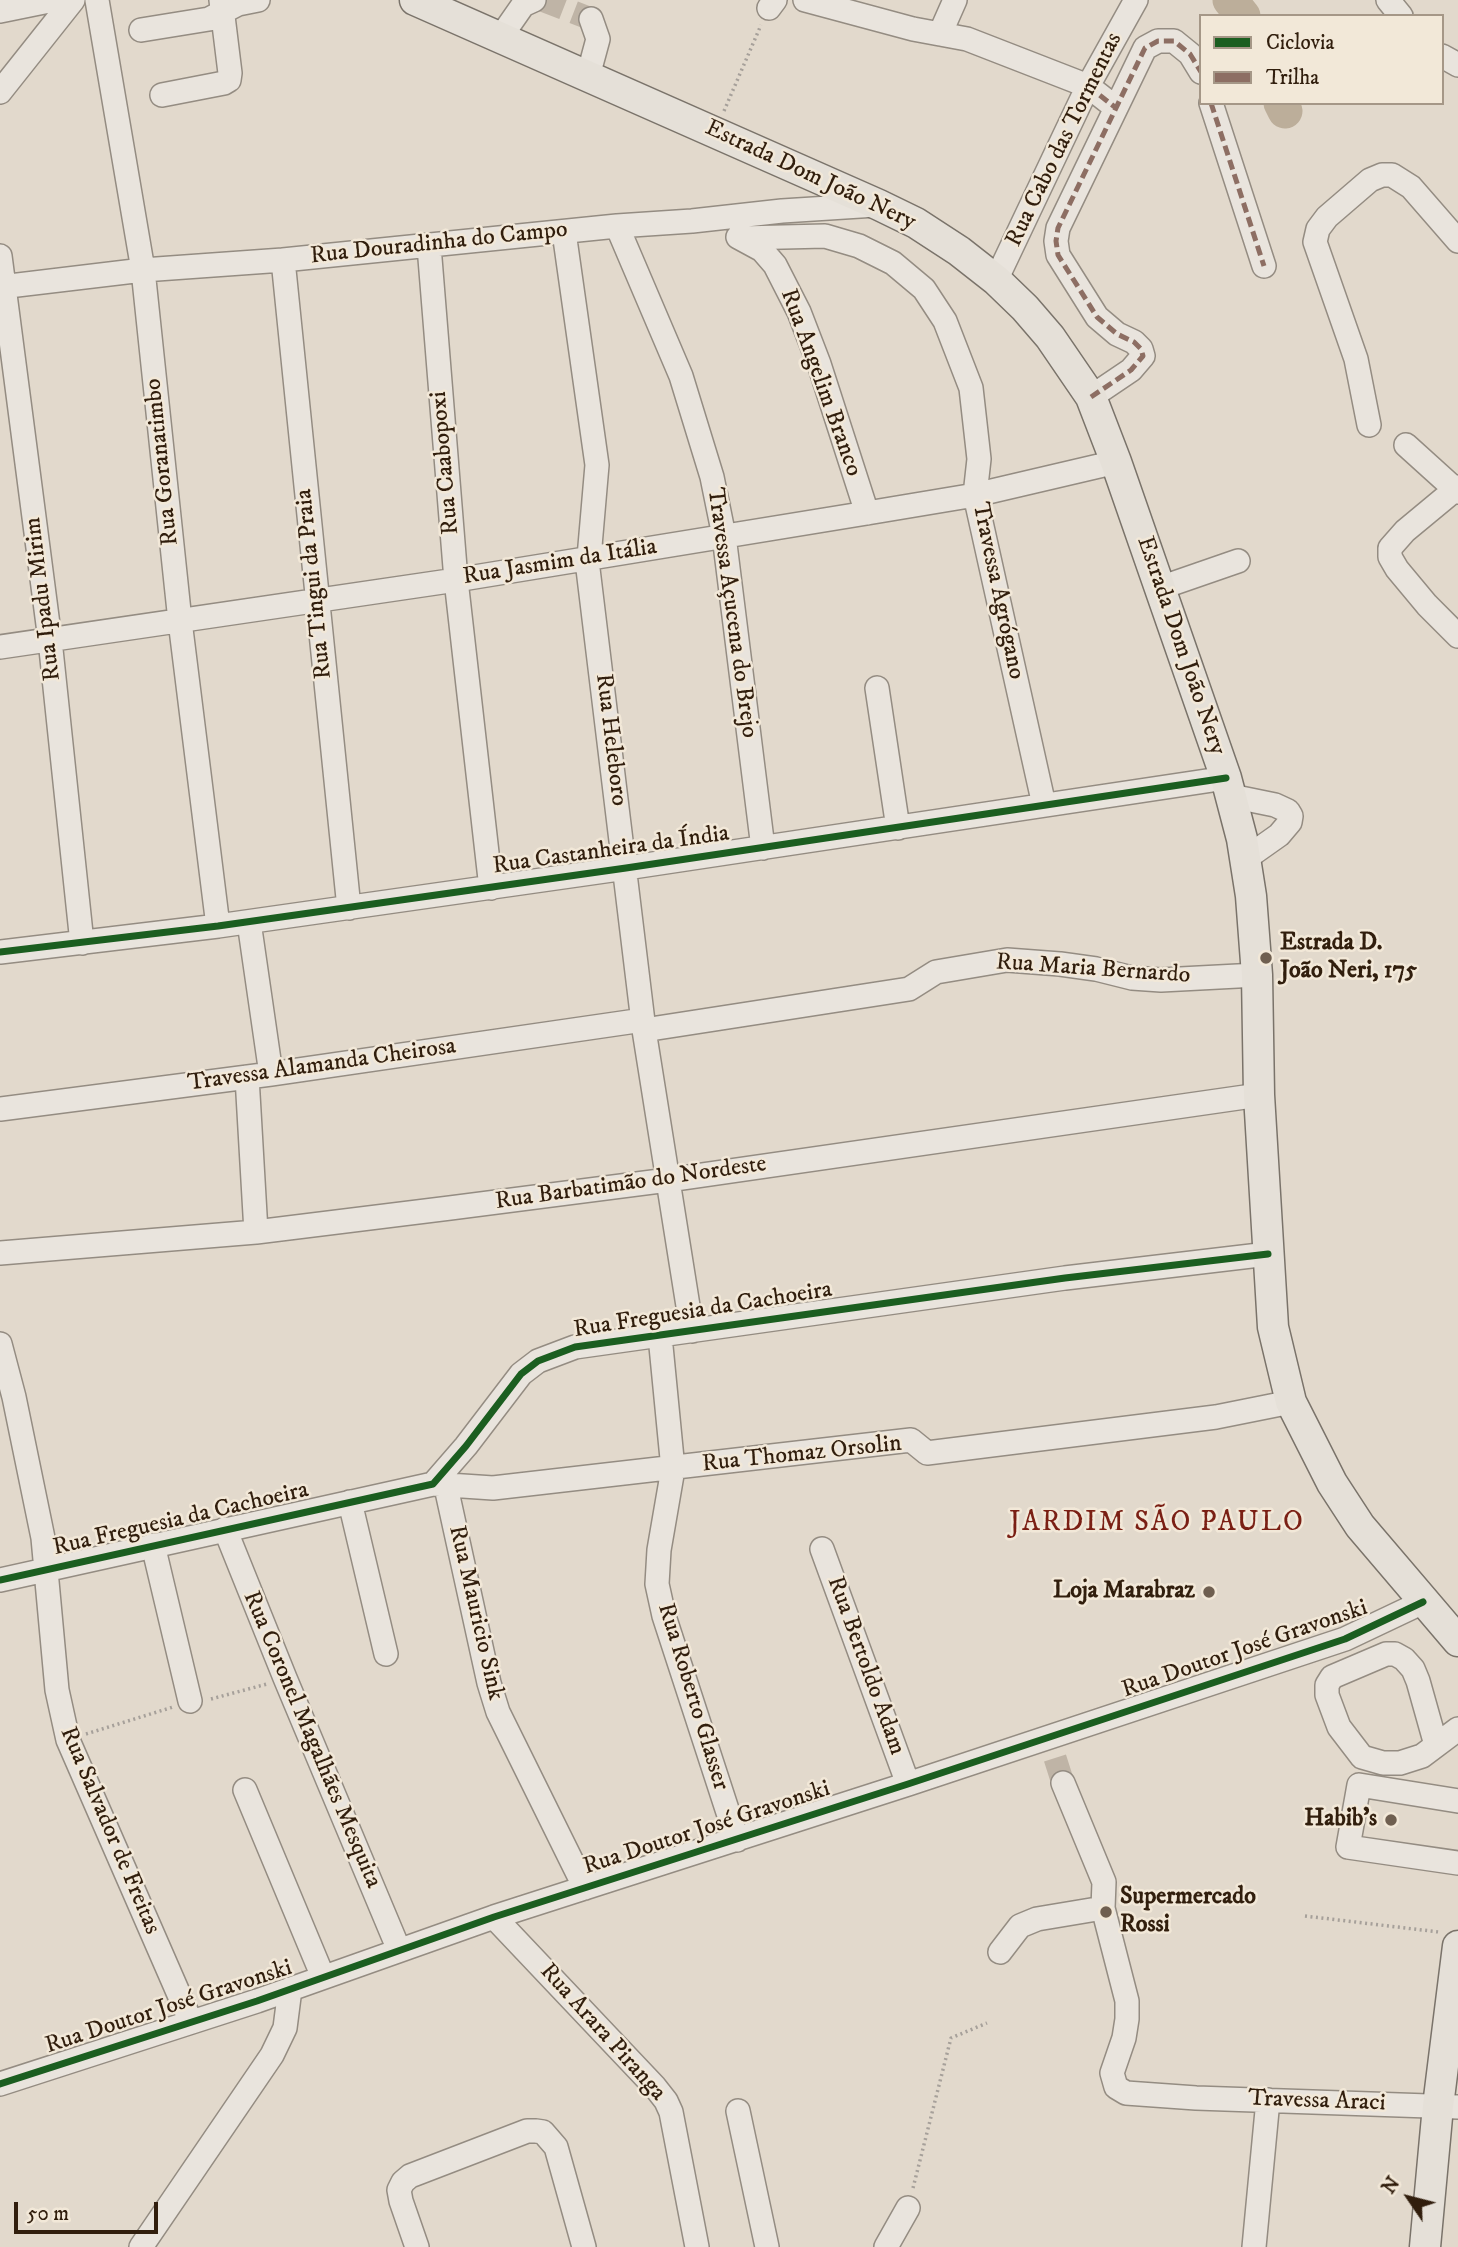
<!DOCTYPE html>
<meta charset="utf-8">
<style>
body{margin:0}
#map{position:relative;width:1458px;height:2247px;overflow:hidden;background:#e2d9cc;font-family:"IM FELL DW Pica",serif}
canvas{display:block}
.legend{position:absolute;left:1199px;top:14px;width:245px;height:91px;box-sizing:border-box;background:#f2e8d8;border:2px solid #a59787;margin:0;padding:9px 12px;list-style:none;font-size:21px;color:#311e0d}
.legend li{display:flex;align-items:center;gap:14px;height:35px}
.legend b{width:35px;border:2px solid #a59787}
.north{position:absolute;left:1374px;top:2163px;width:70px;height:70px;-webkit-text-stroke:5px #f2e8d8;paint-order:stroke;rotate:305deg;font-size:19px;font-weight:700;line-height:28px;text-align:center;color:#311e0d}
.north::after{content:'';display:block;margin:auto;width:24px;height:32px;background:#311e0d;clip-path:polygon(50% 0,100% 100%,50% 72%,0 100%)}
.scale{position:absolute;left:14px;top:2202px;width:144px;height:32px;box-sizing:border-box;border:4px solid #311e0d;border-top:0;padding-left:9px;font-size:21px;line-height:24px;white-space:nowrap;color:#311e0d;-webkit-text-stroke:5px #f2e8d8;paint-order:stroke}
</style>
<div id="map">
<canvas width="1458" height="2247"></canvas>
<ul class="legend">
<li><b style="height:9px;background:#1b5e20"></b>Ciclovia</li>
<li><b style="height:9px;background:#8d6e63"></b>Trilha</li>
</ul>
<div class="north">N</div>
<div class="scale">50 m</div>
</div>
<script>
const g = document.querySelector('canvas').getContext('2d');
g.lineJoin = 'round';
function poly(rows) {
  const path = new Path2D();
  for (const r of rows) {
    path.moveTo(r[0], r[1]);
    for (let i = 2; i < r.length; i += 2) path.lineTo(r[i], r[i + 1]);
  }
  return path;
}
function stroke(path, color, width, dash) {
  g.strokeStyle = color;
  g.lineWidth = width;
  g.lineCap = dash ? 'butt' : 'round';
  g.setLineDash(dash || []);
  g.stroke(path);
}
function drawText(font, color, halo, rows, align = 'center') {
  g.font = font + ' "IM FELL DW Pica",serif';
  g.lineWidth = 5;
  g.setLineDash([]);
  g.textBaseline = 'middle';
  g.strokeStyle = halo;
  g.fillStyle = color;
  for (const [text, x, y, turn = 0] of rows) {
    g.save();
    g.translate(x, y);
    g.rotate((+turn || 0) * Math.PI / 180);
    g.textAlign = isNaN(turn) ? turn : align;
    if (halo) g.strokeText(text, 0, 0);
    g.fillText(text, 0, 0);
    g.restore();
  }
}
stroke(poly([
 [1230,0,1243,16],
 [1281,103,1285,111]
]), '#bcae9a', 35);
stroke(poly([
 [542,0,591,19],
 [1055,1758,1063,1783]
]), '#bfb4a6', 23, [23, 11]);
const minor = poly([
 [97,0,143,270,180,621,218,926],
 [805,0,913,29,967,39,1088,86,1116,108],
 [1388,0,1401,16],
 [769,8,775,0],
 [0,11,54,0],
 [141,30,209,19,238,4,258,0],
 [940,34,955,0],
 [500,38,523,5,534,0],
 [1442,56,1458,65],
 [588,76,598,39,591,19],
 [0,92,73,0],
 [162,95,224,83,229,80,230,73,221,0],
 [1211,103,1264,266],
 [617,226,681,376,712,477,724,536,763,848],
 [564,232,597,465,588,569,644,1030,692,1331],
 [738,237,762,250,775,265,799,312,819,364,867,513],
 [742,238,825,236,859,246,893,263,924,289,945,321,971,388,979,459,975,495,1044,805],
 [429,246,456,580,491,888],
 [0,256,50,640,82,943],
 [283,260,349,908],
 [996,280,1088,86,1136,0],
 [0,287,143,270,283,260,617,226,692,221,782,211,876,205],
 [1091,397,1131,370,1143,356,1141,349,1134,342,1117,334,1097,317,1058,255,1056,241,1058,228,1145,48,1158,41,1174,41,1190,54,1201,72],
 [1369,425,1356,359,1315,242,1318,229,1327,217,1370,180,1382,175,1392,175,1411,187,1458,241],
 [1406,445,1458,492],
 [1458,487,1405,531,1390,548,1390,557,1397,569,1427,605,1458,636],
 [1160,588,1238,561],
 [0,647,456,580,867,513,975,495,1116,462],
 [877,688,898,828],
 [1231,796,1275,805,1288,811,1291,816,1290,822,1279,835,1245,859],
 [249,922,271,1074],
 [0,952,218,926,626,868,1226,778],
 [644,1030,909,989,936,972,1007,960,1060,964,1096,969,1132,978,1161,980,1257,975],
 [247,1077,256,1232],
 [0,1109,271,1074,643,1020],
 [0,1253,256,1232,450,1208,668,1180,1259,1095],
 [660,1336,673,1469,659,1550,657,1584,664,1616,737,1840],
 [0,1344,14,1397,43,1538,57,1690,68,1740,191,2022],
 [433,1484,493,1488,911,1440,927,1453,1216,1417,1291,1402],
 [446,1487,489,1683,498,1712,585,1888],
 [350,1502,386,1654],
 [225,1529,285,1678,399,1950],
 [153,1545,190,1701],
 [822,1549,908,1784],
 [0,1580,433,1484,466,1446,521,1374,538,1361,575,1347,1065,1278,1268,1254],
 [1436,1745,1418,1681,1413,1669,1404,1659,1395,1654,1386,1654,1332,1677,1327,1685,1327,1695,1339,1727,1362,1757,1383,1763,1400,1763,1422,1756,1458,1729],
 [1063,1783,1104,1882,1103,1908,1127,2001,1127,2019,1124,2038,1112,2073,1116,2087,1126,2093,1196,2098,1458,2107],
 [245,1790,323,1977],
 [1458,1801,1359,1785,1348,1847,1458,1863],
 [494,1917,655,2087,666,2101,671,2112,697,2247],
 [1000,1952,1020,1926,1037,1919,1103,1908],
 [0,2084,257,2001,494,1917,908,1784,1345,1639,1423,1602],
 [738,2111,767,2247],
 [141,2247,272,2055,285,2028,290,1989],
 [417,2247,401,2201,399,2190,403,2182,410,2176,527,2131,536,2131,543,2132,556,2147,584,2247],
 [886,2247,908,2208],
 [1254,2247,1268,2100]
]);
const major = poly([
 [415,0,879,205,916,223,959,251,996,280,1025,308,1050,337,1091,397,1116,462,1226,778,1242,839,1251,896,1257,975,1259,1095,1273,1327,1291,1402,1332,1483,1360,1526,1458,1641],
 [1425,2247,1438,2106,1458,1946]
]);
stroke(minor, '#948c82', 26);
stroke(major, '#7a736a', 33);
stroke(poly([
 [724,111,761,25],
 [211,1699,267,1684],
 [86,1734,173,1707],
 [1305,1916,1439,1932],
 [913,2188,951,2038,987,2023]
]), '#a6a09a', 3.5, [2, 3.5]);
stroke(minor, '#e9e4dd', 23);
stroke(major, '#e5e0d8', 30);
stroke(poly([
 [1088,86,1116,108],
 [1211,103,1264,266],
 [1091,397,1131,370,1143,356,1141,349,1134,342,1117,334,1097,317,1058,255,1056,241,1058,228,1145,48,1158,41,1174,41,1190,54,1201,72]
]), '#8d6e63', 5, [10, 5]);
stroke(poly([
 [0,952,218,926,626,868,1226,778],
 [0,1580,433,1484,466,1446,521,1374,538,1361,575,1347,1065,1278,1268,1254],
 [0,2084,257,2001,494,1917,908,1784,1345,1639,1423,1602]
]), '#1b5e20', 7);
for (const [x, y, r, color] of [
 [1266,958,7,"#6f5f50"],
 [1209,1592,7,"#6f5f50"],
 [1391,1820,7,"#6f5f50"],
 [1106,1912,7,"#6f5f50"]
]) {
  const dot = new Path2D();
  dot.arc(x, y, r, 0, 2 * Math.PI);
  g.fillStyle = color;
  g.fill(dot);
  stroke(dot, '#f2e8d8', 2.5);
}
drawText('24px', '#311e0d', '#f2e8d8', [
 ["Rua Cabo das Tormentas",1065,140,-64],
 ["Estrada Dom João Nery",810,176,25],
 ["Rua Douradinha do Campo",439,244,-6],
 ["Rua Angelim Branco",820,383,70],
 ["Rua Goranatimbo",163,462,-96],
 ["Rua Caabopoxi",446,463,-95],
 ["Rua Jasmim da Itália",560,563,-9],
 ["Rua Tingui da Praia",315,584,-96],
 ["Travessa Agrógano",997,591,78],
 ["Rua Ipadu Mirim",44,599,-97],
 ["Travessa Açucena do Brejo",731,613,82],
 ["Estrada Dom João Nery",1180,646,71],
 ["Rua Heleboro",610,740,83],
 ["Rua Castanheira da Índia",611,851,-8],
 ["Rua Maria Bernardo",1093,970,4],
 ["Travessa Alamanda Cheirosa",322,1066,-8],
 ["Rua Barbatimão do Nordeste",631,1184,-8],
 ["Rua Freguesia da Cachoeira",703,1311,-9],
 ["Rua Thomaz Orsolin",802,1455,-6],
 ["Rua Freguesia da Cachoeira",181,1520,-13],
 ["Rua Mauricio Sink",475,1613,77],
 ["Rua Doutor José Gravonski",1245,1650,-19],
 ["Rua Bertoldo Adam",865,1666,70],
 ["Rua Roberto Glasser",692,1697,73],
 ["Rua Coronel Magalhães Mesquita",311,1740,67],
 ["Rua Doutor José Gravonski",707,1829,-18],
 ["Rua Salvador de Freitas",109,1831,67],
 ["Rua Doutor José Gravonski",169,2008,-18],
 ["Rua Arara Piranga",602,2033,48],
 ["Travessa Araci",1317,2102,2]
]);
drawText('bold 24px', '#311e0d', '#f2e8d8', [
 ["Estrada D.",1280,944],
 ["João Neri, 175",1280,972],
 ["Loja Marabraz",1195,1592,"right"],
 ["Habib's",1377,1820,"right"],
 ["Supermercado",1120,1898],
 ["Rossi",1120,1926]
], 'left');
g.letterSpacing = '2px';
drawText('28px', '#7a1f14', '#f2e8d8', [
 ["JARDIM SÃO PAULO",1157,1524]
]);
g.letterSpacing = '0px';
</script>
